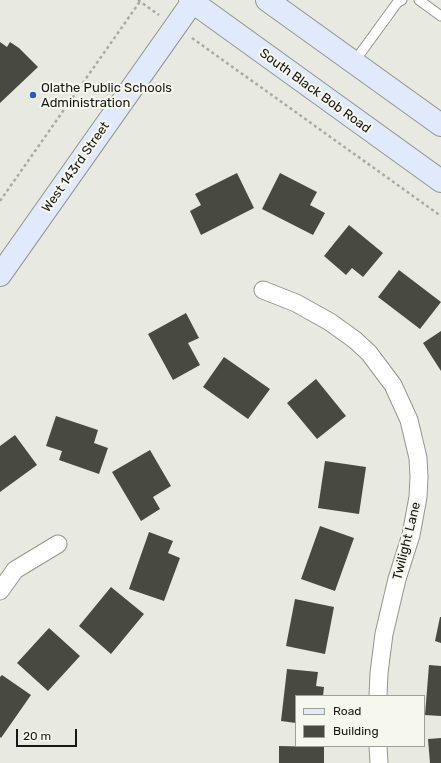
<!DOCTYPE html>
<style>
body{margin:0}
#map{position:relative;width:441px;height:763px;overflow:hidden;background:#e8eae1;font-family:Rubik,sans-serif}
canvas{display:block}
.legend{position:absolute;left:295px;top:695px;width:130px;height:52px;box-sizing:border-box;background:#f6f8ee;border:1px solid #9d9f98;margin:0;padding:5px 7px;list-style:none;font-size:12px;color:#181916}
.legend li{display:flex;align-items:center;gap:8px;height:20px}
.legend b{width:20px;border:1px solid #9d9f98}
.scale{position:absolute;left:16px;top:729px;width:61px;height:18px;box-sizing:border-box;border:2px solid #181916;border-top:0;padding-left:5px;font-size:12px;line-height:14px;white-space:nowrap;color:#181916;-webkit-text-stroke:3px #f6f8ee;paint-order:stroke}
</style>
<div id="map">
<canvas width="441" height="763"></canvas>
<ul class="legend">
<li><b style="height:5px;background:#e0eafc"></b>Road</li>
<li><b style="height:11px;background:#484a42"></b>Building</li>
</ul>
<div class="scale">20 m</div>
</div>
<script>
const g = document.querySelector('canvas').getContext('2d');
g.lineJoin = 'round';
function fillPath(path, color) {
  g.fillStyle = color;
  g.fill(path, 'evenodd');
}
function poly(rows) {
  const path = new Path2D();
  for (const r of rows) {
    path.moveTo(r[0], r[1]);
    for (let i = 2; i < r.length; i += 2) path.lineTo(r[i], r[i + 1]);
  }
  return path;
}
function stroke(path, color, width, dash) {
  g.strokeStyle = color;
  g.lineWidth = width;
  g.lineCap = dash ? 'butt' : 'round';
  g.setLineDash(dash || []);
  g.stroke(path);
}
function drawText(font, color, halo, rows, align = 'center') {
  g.font = font + ' Rubik,sans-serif';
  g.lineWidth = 4;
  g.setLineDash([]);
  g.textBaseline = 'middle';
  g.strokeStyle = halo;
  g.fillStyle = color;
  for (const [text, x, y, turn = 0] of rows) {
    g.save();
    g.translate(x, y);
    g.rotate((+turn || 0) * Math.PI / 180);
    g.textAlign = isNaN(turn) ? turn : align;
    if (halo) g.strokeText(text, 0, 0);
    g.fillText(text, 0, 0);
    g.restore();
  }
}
fillPath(poly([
 [0,42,7,47,10,42,19,48,38,67,0,103],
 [237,173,254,208,201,235,190,211,201,205,195,194],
 [280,173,317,192,310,205,325,213,313,235,262,209],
 [349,225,383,253,363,277,352,268,346,275,324,256],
 [399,270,441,302,420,329,378,297],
 [186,313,199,338,188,343,200,365,173,380,148,334],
 [441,331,441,371,423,343],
 [224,357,270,389,248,419,203,387],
 [316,379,346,416,317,439,287,403],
 [56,416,98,430,94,443,108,448,99,474,59,460,62,451,46,446],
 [15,435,37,465,0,492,0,446],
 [150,450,171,486,153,497,160,509,141,521,112,472],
 [325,461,366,467,359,514,318,508],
 [320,526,354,538,335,591,301,579],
 [149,532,173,541,168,553,180,558,164,601,129,589],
 [111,587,144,614,111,654,79,626],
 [295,599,334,607,325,654,286,646],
 [440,617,441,617,441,643,435,641],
 [49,628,80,656,48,691,17,663],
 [429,665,441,666,441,716,425,715],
 [287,669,318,672,316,686,324,687,323,696,296,696,296,723,281,721],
 [2,675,31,695,1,738,0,737,0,677],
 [441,738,441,763,430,763,428,739],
 [279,746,324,747,324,763,279,763]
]), '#484a42');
const lane = poly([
 [419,0,441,16],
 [354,62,397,3,402,0]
]);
const street = poly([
 [263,290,296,303,330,322,355,340,369,353,393,385,409,420,418,458,419,477,418,497,411,535,397,579,384,634,379,673,378,696],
 [0,591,15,570,58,544],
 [378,746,379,763]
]);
const secondary = poly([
 [190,0,441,181],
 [267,0,441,125],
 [0,275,194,0]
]);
stroke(lane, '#94968e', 11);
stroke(street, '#94968e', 19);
stroke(secondary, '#94968e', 24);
stroke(poly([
 [138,0,159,15],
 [192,38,441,216],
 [0,201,141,0]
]), '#a9aba4', 2.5, [3, 3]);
stroke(lane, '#fff', 9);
stroke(street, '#fff', 17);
stroke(secondary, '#e0eafc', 22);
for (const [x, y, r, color] of [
 [33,95,4,"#275dca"]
]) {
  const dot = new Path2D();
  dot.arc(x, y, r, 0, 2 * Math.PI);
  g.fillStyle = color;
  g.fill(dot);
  stroke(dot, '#f6f8ee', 1.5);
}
drawText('13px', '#181916', '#f6f8ee', [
 ["Olathe Public Schools",41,88],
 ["Administration",41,103]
], 'left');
drawText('13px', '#181916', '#f6f8ee', [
 ["South Black Bob Road",315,91,36],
 ["West 143rd Street",76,167,-55],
 ["Twilight Lane",407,541,-76]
]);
</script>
